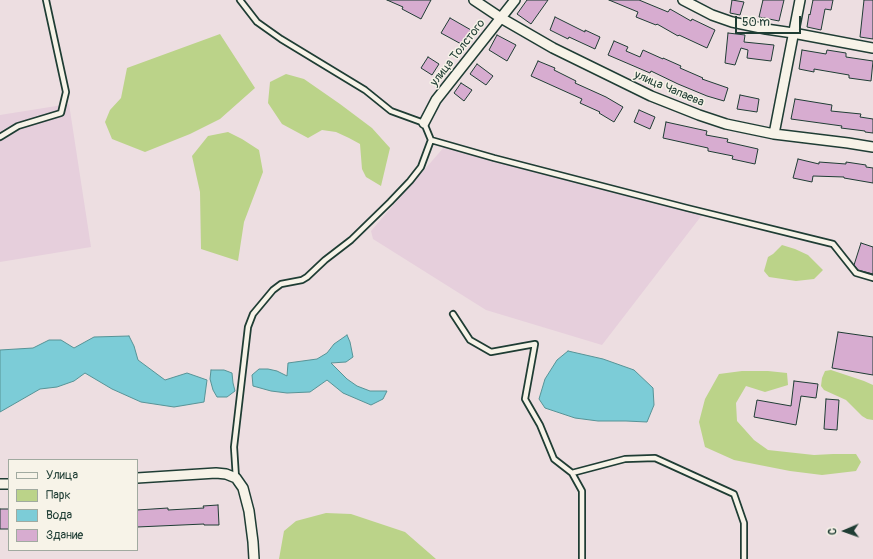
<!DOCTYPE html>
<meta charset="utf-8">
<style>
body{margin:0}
#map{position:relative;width:873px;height:559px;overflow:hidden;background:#eddee1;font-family:Pangolin,sans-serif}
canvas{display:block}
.legend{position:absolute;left:8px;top:459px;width:130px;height:92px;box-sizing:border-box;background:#f7f3e8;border:1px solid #a1aaa0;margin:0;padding:5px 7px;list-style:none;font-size:12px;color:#1f3d34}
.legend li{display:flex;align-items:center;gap:8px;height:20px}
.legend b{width:20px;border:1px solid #a1aaa0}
.north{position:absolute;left:825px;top:511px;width:40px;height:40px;-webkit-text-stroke:3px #f7f3e8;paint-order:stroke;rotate:268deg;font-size:11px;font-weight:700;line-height:16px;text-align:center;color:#1f3d34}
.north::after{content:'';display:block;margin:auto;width:14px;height:18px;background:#1f3d34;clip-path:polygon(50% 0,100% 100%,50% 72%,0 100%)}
.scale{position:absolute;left:735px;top:16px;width:66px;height:18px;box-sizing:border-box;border:2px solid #1f3d34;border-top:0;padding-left:5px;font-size:12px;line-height:14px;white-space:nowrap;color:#1f3d34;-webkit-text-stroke:3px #f7f3e8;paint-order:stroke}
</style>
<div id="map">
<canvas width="873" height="559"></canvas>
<ul class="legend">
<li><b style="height:5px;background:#f7f3e8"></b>Улица</li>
<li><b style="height:11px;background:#bbd389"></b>Парк</li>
<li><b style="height:11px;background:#7cccd7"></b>Вода</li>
<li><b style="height:11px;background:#d7acd0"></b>Здание</li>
</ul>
<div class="north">С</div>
<div class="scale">50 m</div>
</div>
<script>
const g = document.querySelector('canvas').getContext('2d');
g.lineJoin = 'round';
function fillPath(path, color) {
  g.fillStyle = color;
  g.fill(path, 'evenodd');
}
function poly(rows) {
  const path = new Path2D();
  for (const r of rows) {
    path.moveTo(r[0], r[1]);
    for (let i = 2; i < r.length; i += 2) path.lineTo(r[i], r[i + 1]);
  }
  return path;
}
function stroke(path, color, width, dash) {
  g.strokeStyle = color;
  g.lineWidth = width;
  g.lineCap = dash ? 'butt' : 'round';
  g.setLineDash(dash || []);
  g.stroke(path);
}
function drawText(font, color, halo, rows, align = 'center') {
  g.font = font + ' Pangolin,sans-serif';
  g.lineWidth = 3;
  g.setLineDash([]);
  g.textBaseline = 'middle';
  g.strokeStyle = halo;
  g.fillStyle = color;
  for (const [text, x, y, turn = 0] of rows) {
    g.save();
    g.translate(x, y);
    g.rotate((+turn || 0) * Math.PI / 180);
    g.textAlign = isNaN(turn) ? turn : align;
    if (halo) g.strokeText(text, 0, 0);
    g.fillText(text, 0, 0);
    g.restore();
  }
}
fillPath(poly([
 [69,104,91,247,0,262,0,115],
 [445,146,702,215,602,345,486,310,373,239,371,231]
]), '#e6cfdc');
fillPath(poly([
 [220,34,255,88,220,119,190,134,145,152,112,139,105,122,110,110,121,98,127,68],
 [286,74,304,79,340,104,372,128,390,148,381,186,366,177,362,169,360,144,349,138,336,132,322,130,308,138,282,124,268,103,270,82],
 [228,132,242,139,259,150,263,172,244,222,238,261,201,249,200,192,192,156,208,136],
 [782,245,795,249,808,255,823,270,814,279,796,281,769,277,764,271,768,257,773,254],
 [831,370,864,381,873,385,873,420,867,419,862,416,846,400,824,390,821,386,822,378,825,371],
 [742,371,768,371,787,373,788,385,765,392,746,386,736,403,737,421,754,440,768,450,814,455,833,454,856,454,861,462,856,471,822,475,790,471,734,460,705,447,699,422,705,399,719,374],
 [326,513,351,514,405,532,436,559,279,559,284,531,296,521]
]), '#bbd389');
const water = poly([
 [347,335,350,342,353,357,346,362,331,363,347,379,357,386,370,391,387,391,383,399,371,405,343,393,327,380,310,392,287,393,271,391,253,386,252,375,259,369,268,369,277,371,287,376,288,363,317,359,327,353,334,344,347,335],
 [129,336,134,346,138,360,165,380,187,373,207,380,204,402,174,407,141,402,112,389,85,373,74,381,57,387,40,389,0,412,0,350,33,348,49,340,61,340,74,348,94,337,129,336],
 [568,351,603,359,634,370,653,388,654,405,647,422,626,421,598,421,575,418,545,408,539,399,545,379,557,360,568,351],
 [211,370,224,370,232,373,233,383,235,391,227,397,217,397,213,390,210,379,211,370]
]);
fillPath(water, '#7cccd7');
stroke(water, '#579396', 1);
const building = poly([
 [387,0,431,0,421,19,402,9,403,7,387,0],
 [527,0,548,0,531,24,517,14,527,0],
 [609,0,639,0,668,12,670,9,691,21,692,19,715,30,707,48,679,35,678,36,657,24,656,25,636,17,638,12,609,0],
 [732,0,744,2,740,15,730,13,732,0],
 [763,0,784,0,779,21,759,17,763,0],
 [813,0,833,0,831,10,825,9,821,30,807,27,809,14,810,15,813,0],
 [864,0,873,0,873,39,860,37,864,0],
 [555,17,585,32,585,30,600,37,595,49,569,37,568,39,550,30,555,17],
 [450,18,471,30,463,45,441,33,450,18],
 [728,33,745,35,744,42,774,45,771,61,747,58,748,50,741,48,735,65,725,63,728,33],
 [497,35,516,45,507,61,489,50,497,35],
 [614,41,628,47,626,51,640,57,643,50,663,59,663,58,681,66,680,68,703,78,702,79,728,88,724,101,707,96,678,84,651,71,650,73,608,55,614,41],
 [802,50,826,54,827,50,846,53,846,57,873,61,871,81,849,78,849,75,814,69,814,72,799,69,802,50],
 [428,57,439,64,432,75,421,68,428,57],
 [538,61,555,68,554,70,576,81,575,83,606,97,623,107,614,122,599,113,600,112,580,103,582,99,531,76,538,61],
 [477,64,493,76,486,85,470,74,477,64],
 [461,83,472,90,464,101,454,93,461,83],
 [740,95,759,99,757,112,737,109,740,95],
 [795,99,832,105,831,111,861,114,860,117,873,119,873,133,865,132,865,131,841,128,842,126,791,119,795,99],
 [639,110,655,117,650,129,634,122,639,110],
 [666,122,707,131,706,135,728,139,727,142,758,149,755,164,732,159,733,156,708,151,708,148,663,138,666,122],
 [798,159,819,164,819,162,846,164,846,162,866,165,866,167,873,168,873,183,844,178,844,177,813,176,812,182,793,178,798,159],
 [861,243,873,247,873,274,858,270,854,265,861,243],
 [838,332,873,337,873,375,832,368,838,332],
 [794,381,818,384,816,398,801,396,796,425,754,417,757,400,791,406,794,381],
 [826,399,839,400,837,430,824,429,826,399],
 [218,505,219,525,204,525,204,524,137,527,137,510,168,508,168,510,204,508,203,506,218,505],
 [0,509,9,509,9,529,0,529,0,509]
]);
fillPath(building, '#d7acd0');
stroke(building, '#1f3d34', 1);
const lane = poly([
 [240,0,257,22,281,39,365,90,391,111,424,123,431,140,494,158,687,208,833,244,856,273,873,278],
 [0,137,18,126,61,113,66,92,46,0],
 [453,314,470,340,491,352,535,344,525,399,540,425,554,459,572,473,582,491,582,559],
 [572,473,625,459,655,458,734,494,744,523,744,559],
 [236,478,234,447,248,327,253,314,273,290,281,284,302,280,307,277,325,260,351,240,390,202,410,181,421,167,431,140]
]);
const street = poly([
 [474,0,501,18,553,48,651,96,699,115,726,124,774,134,848,143,873,147],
 [683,0,712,15,732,22,766,29,793,33,873,48],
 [424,123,436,100,515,0],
 [774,134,800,0],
 [137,478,216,473,226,474,236,478,243,488,249,511,253,542,254,559],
 [0,484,9,484]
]);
stroke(lane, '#1f3d34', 8);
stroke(street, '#1f3d34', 12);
stroke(lane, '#f7f3e8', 4.5);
stroke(street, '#f7f3e8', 9);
drawText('12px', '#1f3d34', '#f7f3e8', [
 ["улица Толстого",458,53,-52],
 ["улица Чапаева",669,89,23]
]);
</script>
